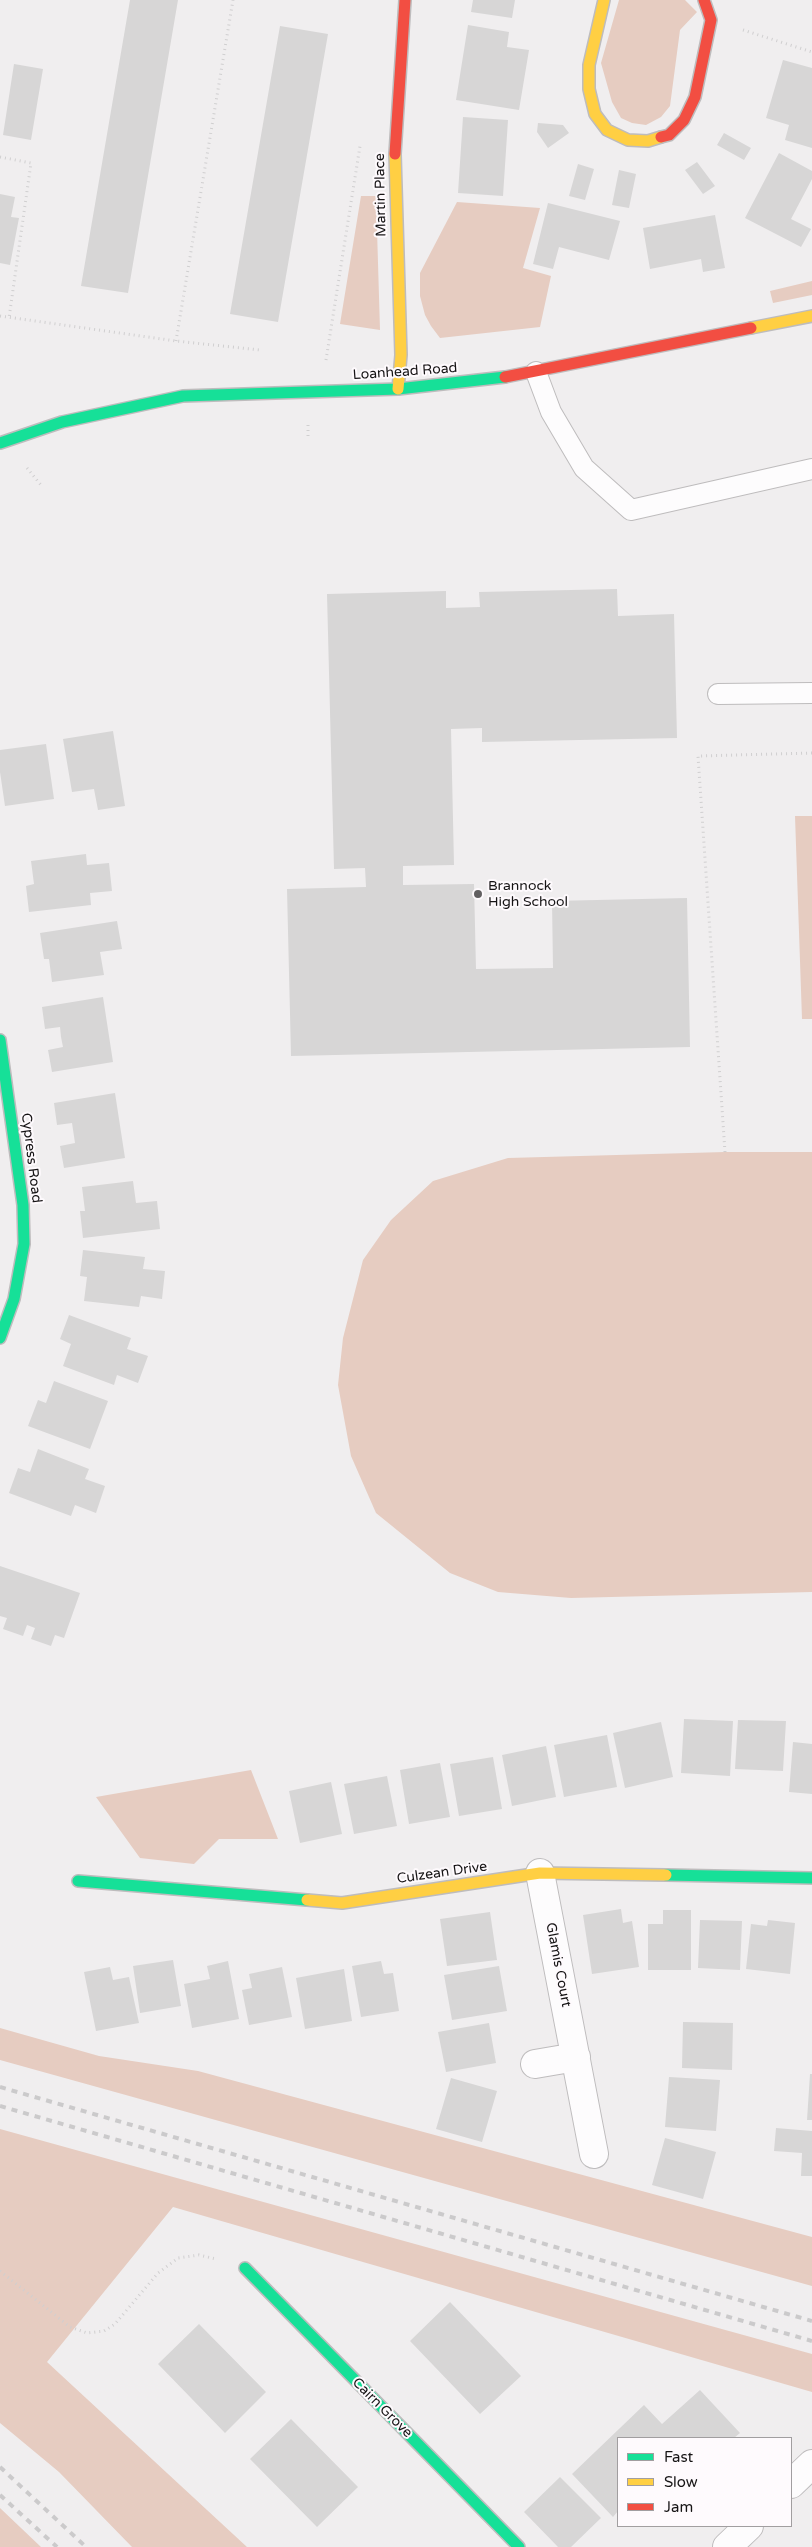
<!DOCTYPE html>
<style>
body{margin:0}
#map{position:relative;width:812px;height:2547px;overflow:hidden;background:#f0eeef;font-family:"Varela Round",sans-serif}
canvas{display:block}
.legend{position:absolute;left:617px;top:2437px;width:175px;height:90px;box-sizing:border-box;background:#fefafd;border:1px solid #a19ea0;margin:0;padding:6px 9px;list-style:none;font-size:15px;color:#161415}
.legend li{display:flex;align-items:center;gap:10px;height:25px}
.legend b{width:25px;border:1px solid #a19ea0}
</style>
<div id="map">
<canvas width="812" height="2547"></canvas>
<ul class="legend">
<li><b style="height:6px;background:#16e098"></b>Fast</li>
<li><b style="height:6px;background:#ffcf43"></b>Slow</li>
<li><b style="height:6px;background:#f24e42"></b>Jam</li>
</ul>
</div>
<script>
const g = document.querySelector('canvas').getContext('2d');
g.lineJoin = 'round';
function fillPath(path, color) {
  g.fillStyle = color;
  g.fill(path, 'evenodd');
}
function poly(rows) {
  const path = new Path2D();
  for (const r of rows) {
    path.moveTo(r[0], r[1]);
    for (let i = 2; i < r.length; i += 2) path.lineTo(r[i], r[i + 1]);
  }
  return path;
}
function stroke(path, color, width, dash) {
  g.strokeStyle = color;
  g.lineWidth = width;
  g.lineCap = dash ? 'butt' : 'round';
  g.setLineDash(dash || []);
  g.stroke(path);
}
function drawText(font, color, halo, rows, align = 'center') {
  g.font = font + ' "Varela Round",sans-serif';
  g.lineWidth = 4;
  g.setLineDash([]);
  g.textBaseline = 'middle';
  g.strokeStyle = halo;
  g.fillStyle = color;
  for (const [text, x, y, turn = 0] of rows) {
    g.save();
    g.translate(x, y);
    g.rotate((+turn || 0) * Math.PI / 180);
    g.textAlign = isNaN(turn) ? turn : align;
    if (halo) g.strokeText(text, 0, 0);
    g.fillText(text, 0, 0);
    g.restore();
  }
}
fillPath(poly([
 [619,0,685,0,697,12,680,30,670,106,661,117,646,125,632,123,621,118,612,102,601,63],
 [361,196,376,196,380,330,340,324],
 [457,202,540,208,523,268,551,276,540,327,440,338,431,326,425,315,420,296,420,273],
 [812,281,812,295,773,303,770,291],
 [795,816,812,816,812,1019,802,1019],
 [725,1152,812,1152,812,1592,571,1598,498,1592,450,1573,376,1513,351,1456,338,1385,343,1338,363,1260,391,1220,433,1181,508,1158],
 [251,1770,278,1839,219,1839,194,1864,140,1858,96,1797],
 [0,2028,99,2056,198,2071,812,2237,812,2286,0,2060],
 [0,2129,812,2354,812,2392,173,2207,47,2362,247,2547,132,2547,59,2472,0,2423],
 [0,2508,41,2547,0,2547]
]), '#e6ccc1');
fillPath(poly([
 [130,0,178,0,128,293,81,286],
 [473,0,515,0,512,18,471,12],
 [468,25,509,32,507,47,529,50,519,110,456,100],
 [280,26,328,34,278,322,230,314],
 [783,60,812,68,812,148,785,140,789,125,766,118],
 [14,64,43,69,31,140,3,135],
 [463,117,508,120,503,196,458,193],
 [538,123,563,125,569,133,548,148,537,132],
 [724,133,751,148,744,160,717,145],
 [779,153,812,171,812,179,791,219,811,229,801,247,745,218],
 [697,162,715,186,703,194,685,170],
 [578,164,594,169,585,200,569,196],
 [619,170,636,174,629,208,612,205],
 [0,194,15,197,11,217,19,218,10,265,0,263],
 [548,203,620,221,609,260,559,247,553,269,533,264],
 [715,215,725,268,703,272,701,259,650,269,643,228],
 [617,589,618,616,674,614,677,738,482,742,482,728,451,729,454,865,403,866,403,885,474,884,476,969,553,968,552,901,687,898,690,1047,291,1056,287,889,366,887,365,868,334,869,327,594,446,591,446,608,480,607,479,592],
 [113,731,125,806,98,810,94,789,72,792,63,739],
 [46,744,54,799,5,806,0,772,0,750],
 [86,854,87,865,109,863,112,891,90,893,91,905,29,912,26,886,34,884,31,861],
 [117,921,122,949,100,952,104,975,52,982,49,959,44,959,40,933],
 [103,997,113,1062,52,1072,48,1050,63,1047,61,1037,60,1027,45,1029,42,1007],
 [115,1093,125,1158,64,1168,60,1146,75,1143,72,1123,57,1125,54,1103],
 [133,1181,136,1203,157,1201,160,1229,83,1238,80,1211,85,1211,82,1187],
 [83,1250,145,1257,143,1269,165,1271,162,1299,141,1296,139,1307,84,1301,87,1277,80,1276],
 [69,1315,131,1338,127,1349,148,1356,138,1383,117,1375,114,1385,63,1366,71,1344,60,1339],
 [54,1381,108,1401,90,1449,28,1426,38,1400,46,1403],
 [38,1449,89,1469,85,1479,105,1486,96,1513,75,1505,71,1516,9,1493,18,1468,30,1472],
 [0,1566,80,1593,64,1638,55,1635,51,1646,31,1639,35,1628,27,1625,23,1636,3,1629,7,1618,0,1616],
 [684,1719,733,1721,730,1776,681,1773],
 [738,1720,786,1721,783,1771,735,1769],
 [661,1722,673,1777,625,1788,613,1733],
 [607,1735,617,1787,564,1797,554,1745],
 [793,1742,812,1744,812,1794,789,1792],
 [546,1746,556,1797,512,1806,502,1755],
 [493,1757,502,1809,459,1816,450,1764],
 [440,1763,450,1817,409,1824,400,1770],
 [387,1776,397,1826,354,1834,344,1784],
 [331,1782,342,1834,300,1843,289,1791],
 [621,1909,623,1923,632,1921,639,1967,592,1974,583,1915],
 [663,1910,691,1910,691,1970,648,1970,648,1924,663,1924],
 [490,1912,497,1960,447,1966,440,1919],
 [700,1920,742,1921,740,1970,698,1968],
 [768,1920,795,1923,790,1974,746,1969,751,1924,767,1926],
 [173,1960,181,2006,140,2013,133,1966],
 [228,1961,239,2019,192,2028,184,1984,210,1979,207,1966],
 [381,1961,384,1974,393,1973,399,2011,361,2017,352,1966],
 [499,1966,507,2011,452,2020,444,1975],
 [110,1967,113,1980,129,1977,139,2023,96,2031,84,1972],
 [282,1967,292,2017,249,2025,242,1990,252,1988,249,1974],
 [344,1969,352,2021,305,2029,296,1978],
 [683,2022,733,2023,732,2070,682,2068],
 [489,2023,496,2063,446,2072,438,2032],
 [810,2074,812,2074,812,2120,807,2120],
 [669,2077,720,2080,716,2131,665,2127],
 [451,2078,497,2091,482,2142,436,2129],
 [776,2128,812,2131,812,2176,801,2176,802,2153,774,2151],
 [665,2138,716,2152,703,2199,652,2185],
 [450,2302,521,2376,480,2414,410,2341],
 [199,2324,266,2392,225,2433,158,2364],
 [700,2390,740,2433,734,2438,618,2438,618,2511,613,2517,572,2474,644,2405,662,2424],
 [291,2419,358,2487,317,2527,250,2459],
 [560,2477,601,2518,571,2547,558,2547,524,2512]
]), '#d7d6d6');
const lane = poly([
 [536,372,551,412,584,468,631,510,812,469],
 [718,694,812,693]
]);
const street = poly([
 [540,1873,594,2154],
 [535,2064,576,2057],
 [791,2484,812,2464],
 [727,2547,749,2526]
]);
const fast = poly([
 [0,443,62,422,183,396,398,389,505,377],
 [0,1040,23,1205,24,1244,14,1299,0,1338],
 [666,1875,812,1878],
 [78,1881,307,1900],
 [245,2268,519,2547]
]);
const slow = poly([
 [604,0,589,65,589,89,595,114,607,130,628,140,648,141,661,137],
 [395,154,401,355,398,389],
 [751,328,812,316],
 [307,1900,342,1903,540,1873,666,1875]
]);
const jam = poly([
 [661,137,669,135,684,120,695,97,711,20,704,0],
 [395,154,405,0],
 [505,377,751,328]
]);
stroke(lane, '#bebcbd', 22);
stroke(street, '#bebcbd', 30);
stroke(fast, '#bebcbd', 14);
stroke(slow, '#bebcbd', 14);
stroke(jam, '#bebcbd', 14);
stroke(poly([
 [743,30,812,52],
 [0,157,31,163,9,318],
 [0,316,176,341,260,350],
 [176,341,233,0],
 [326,360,360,146],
 [308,425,308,437],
 [27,468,41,485],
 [725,1152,698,756,812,753],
 [0,2271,70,2327,87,2333,104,2331,115,2324,158,2273,178,2258,199,2255,216,2259]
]), '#d0cfd0', 3, [1, 4]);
stroke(lane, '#fdfcfd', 20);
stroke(street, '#fdfcfd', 28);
stroke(fast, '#16e098', 11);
stroke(slow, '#ffcf43', 11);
stroke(jam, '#f24e42', 11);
stroke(poly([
 [0,2087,812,2321],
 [0,2106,812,2341],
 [0,2467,86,2547],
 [0,2495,57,2547]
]), '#cbcacb', 4, [6, 6]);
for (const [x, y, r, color] of [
 [478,894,5,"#626061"]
]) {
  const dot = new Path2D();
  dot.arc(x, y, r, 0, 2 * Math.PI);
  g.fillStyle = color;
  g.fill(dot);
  stroke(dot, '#fefafd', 2);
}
drawText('14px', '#161415', '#fefafd', [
 ["Martin Place",381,195,-91],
 ["Loanhead Road",405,372,-4],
 ["Cypress Road",31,1158,83],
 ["Culzean Drive",442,1873,-8],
 ["Glamis Court",558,1965,79],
 ["Cairn Grove",382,2408,45]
]);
drawText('14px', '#161415', '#fefafd', [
 ["Brannock",488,886],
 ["High School",488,902]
], 'left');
</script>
